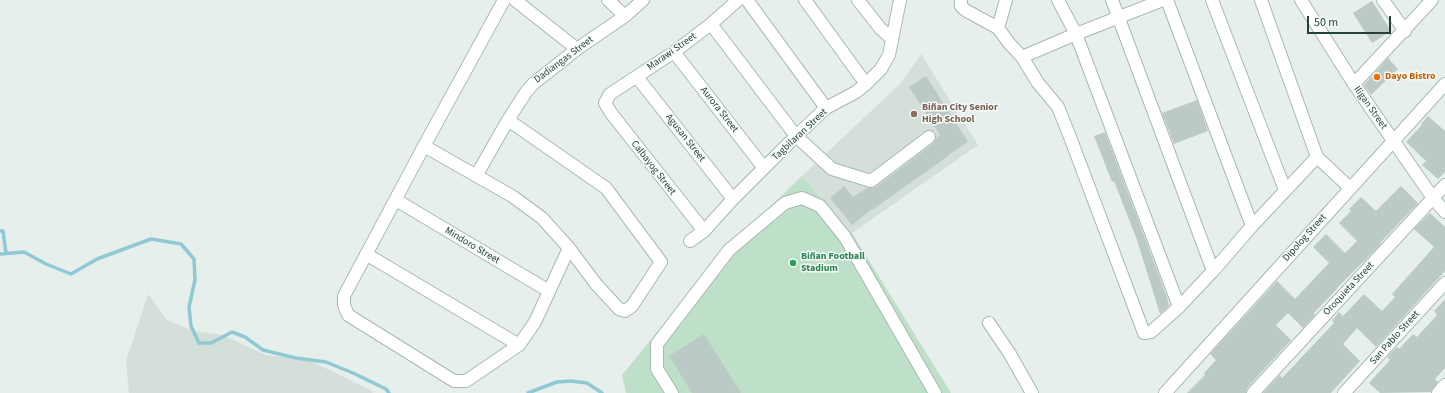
<!DOCTYPE html>
<meta charset="utf-8">
<style>
body{margin:0}
#map{position:relative;width:1445px;height:393px;overflow:hidden;background:#e6efeb;font-family:"Source Sans 3",sans-serif}
canvas{display:block}
.scale{position:absolute;left:1307px;top:16px;width:84px;height:18px;box-sizing:border-box;border:2px solid #24423a;border-top:0;padding-left:5px;font-size:12px;line-height:14px;white-space:nowrap;color:#24423a;-webkit-text-stroke:3px #f7fbf9;paint-order:stroke}
</style>
<div id="map">
<canvas width="1445" height="393"></canvas>
<div class="scale">50 m</div>
</div>
<script>
const g = document.querySelector('canvas').getContext('2d');
g.lineJoin = 'round';
function fillPath(path, color) {
  g.fillStyle = color;
  g.fill(path, 'evenodd');
}
function poly(rows) {
  const path = new Path2D();
  for (const r of rows) {
    path.moveTo(r[0], r[1]);
    for (let i = 2; i < r.length; i += 2) path.lineTo(r[i], r[i + 1]);
  }
  return path;
}
function stroke(path, color, width, dash) {
  g.strokeStyle = color;
  g.lineWidth = width;
  g.lineCap = dash ? 'butt' : 'round';
  g.setLineDash(dash || []);
  g.stroke(path);
}
function drawText(font, color, halo, rows, align = 'center') {
  g.font = font + ' "Source Sans 3",sans-serif';
  g.lineWidth = 3;
  g.setLineDash([]);
  g.textBaseline = 'middle';
  g.strokeStyle = halo;
  g.fillStyle = color;
  for (const [text, x, y, turn = 0] of rows) {
    g.save();
    g.translate(x, y);
    g.rotate((+turn || 0) * Math.PI / 180);
    g.textAlign = isNaN(turn) ? turn : align;
    if (halo) g.strokeText(text, 0, 0);
    g.fillText(text, 0, 0);
    g.restore();
  }
}
fillPath(poly([
 [921,54,978,145,852,233,802,176,901,83],
 [148,294,167,320,193,331,223,335,266,355,309,360,370,390,373,393,129,393,126,361]
]), '#d4dfda');
fillPath(poly([
 [802,176,852,233,951,393,626,393,622,375,691,291,741,235]
]), '#bfe0c8');
stroke(poly([
 [0,231,3,231,6,253],
 [0,254,24,252,46,264,71,274,97,259,151,239,181,244,194,259,195,280,189,307,191,326,199,343,211,343,232,332,245,337,263,350,296,358,326,362,353,373,386,389,389,393],
 [528,393,557,382,571,381,587,383,602,393]
]), '#8ec9d4', 3.5);
fillPath(poly([
 [1372,1,1391,31,1372,43,1353,13],
 [1388,58,1398,69,1371,95,1364,85],
 [926,76,968,142,948,155,948,156,872,210,872,209,852,225,830,198,844,186,853,197,867,188,872,188,876,187,934,143,936,138,940,135,909,87],
 [1197,100,1208,131,1174,144,1162,113],
 [1428,116,1445,131,1445,172,1438,179,1422,165,1426,161,1406,142,1422,125,1421,124],
 [1105,132,1167,297,1169,306,1160,314,1137,240,1114,181,1112,182,1094,136],
 [1401,186,1418,203,1380,243,1381,244,1336,289,1337,289,1314,313,1315,315,1303,328,1288,313,1276,325,1291,340,1247,388,1246,393,1187,393,1205,375,1204,373,1216,360,1210,354,1277,281,1295,299,1329,263,1313,247,1326,234,1345,253,1357,241,1339,223,1351,211,1349,209,1361,197,1376,211],
 [1430,213,1445,227,1445,271,1376,347,1357,328,1343,344,1360,361,1331,393,1263,393,1280,375,1282,378,1334,323,1332,321,1339,312,1343,316,1364,294,1382,311,1395,297,1392,294,1434,247,1414,229],
 [1445,299,1445,368,1435,379,1438,382,1431,392,1380,393,1369,383,1390,360,1387,357,1397,347,1399,349,1413,334,1417,337,1437,315,1434,311],
 [704,334,741,393,692,393,669,356]
]), '#bbcac4');
const minor = poly([
 [504,0,424,146,344,296,344,305,348,315,454,381,466,381,519,345,535,322,569,248],
 [515,0,577,49],
 [608,0,625,16],
 [747,0,826,108],
 [805,0,866,84],
 [858,0,880,28,892,39],
 [961,0,961,6,965,10,998,28,1009,43,1022,57,1038,83,1058,107,1070,137,1144,333,1151,332,1179,307,1213,271,1252,226,1317,157],
 [1058,0,1076,34,1179,307],
 [1112,0,1213,271],
 [1167,0,1252,226],
 [1212,0,1285,190],
 [1261,0,1317,157,1350,188],
 [1301,0,1354,84,1433,198,1445,212],
 [1383,0,1405,31],
 [711,24,796,136,832,169,871,181,929,137],
 [998,28,1006,0],
 [674,52,764,168],
 [1022,57,1076,34,1163,0],
 [637,77,733,199],
 [1354,84,1432,0],
 [424,146,512,196,542,218,569,248,596,284,619,309,625,311,632,306,661,262,606,188,508,120],
 [476,176,508,120,526,92,533,84,577,49,625,16,643,0],
 [396,200,549,291],
 [704,231,611,113,605,103,610,94,674,52,711,24,738,0],
 [690,241,704,231,733,199,796,136,826,108,856,92,866,84,881,69,889,55,900,0],
 [366,254,519,345],
 [989,323,1010,354,1032,393],
 [672,393,657,369,657,344,729,250,785,203,802,198,820,206,845,237,935,393],
 [1165,393,1445,84],
 [1253,393,1445,185],
 [1344,393,1445,283],
 [1438,393,1445,385]
]);
stroke(minor, '#a8b8b2', 14);
stroke(minor, '#fff', 12);
for (const [x, y, r, color] of [
 [1377,77,4,"#e8710a"],
 [914,114,4,"#8d6e63"],
 [793,263,4,"#2e9e5b"]
]) {
  const dot = new Path2D();
  dot.arc(x, y, r, 0, 2 * Math.PI);
  g.fillStyle = color;
  g.fill(dot);
  stroke(dot, '#f7fbf9', 1.5);
}
drawText('10px', '#24423a', '#f7fbf9', [
 ["Marawi Street",672,52,-35],
 ["Dadiangas Street",564,60,-37],
 ["Iligan Street",1370,108,55],
 ["Aurora Street",719,110,52],
 ["Tagbilaran Street",800,135,-43],
 ["Agusan Street",685,138,52],
 ["Calbayog Street",653,168,52],
 ["Dipolog Street",1305,238,-48],
 ["Mindoro Street",472,246,31],
 ["Oroquieta Street",1349,289,-47],
 ["San Pablo Street",1395,338,-48]
]);
drawText('bold 10px', '#c56008', '#f7fbf9', [
 ["Dayo Bistro",1385,77]
], 'left');
drawText('bold 10px', '#785e54', '#f7fbf9', [
 ["Biñan City Senior",922,108],
 ["High School",922,120]
], 'left');
drawText('bold 10px', '#27864d', '#f7fbf9', [
 ["Biñan Football",801,257],
 ["Stadium",801,269]
], 'left');
</script>
